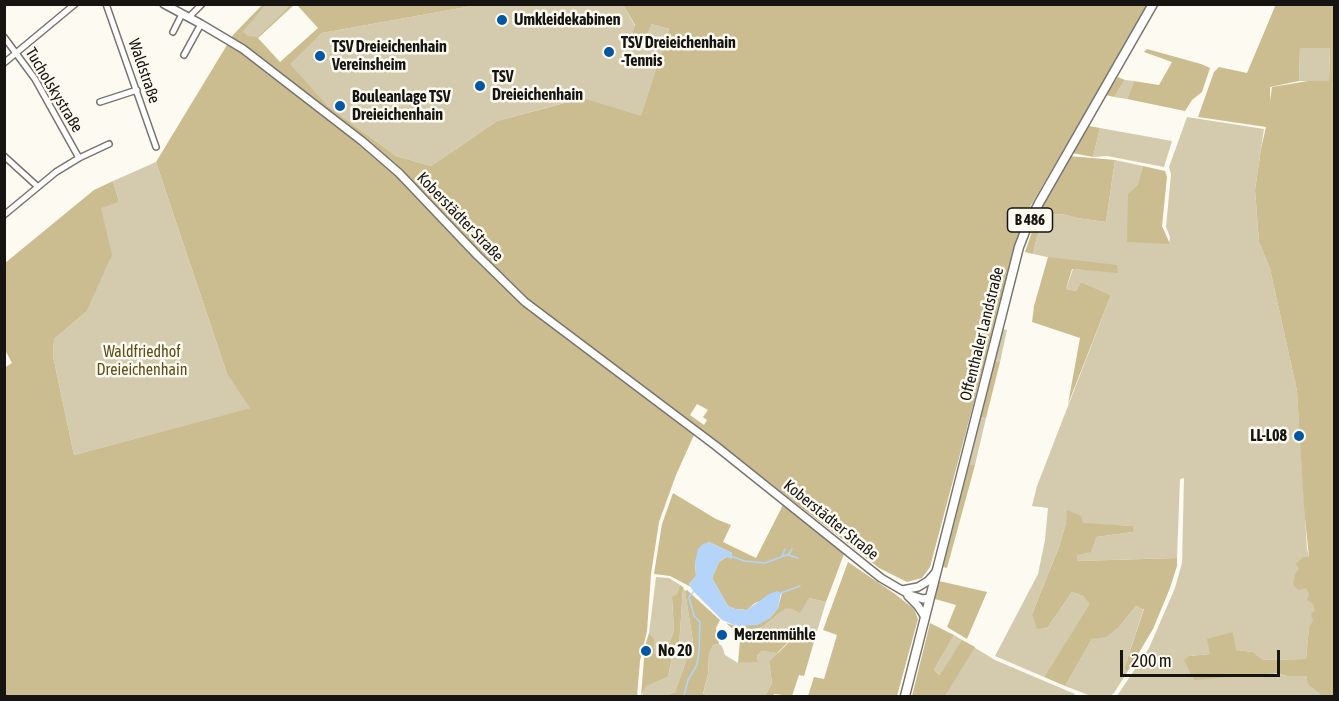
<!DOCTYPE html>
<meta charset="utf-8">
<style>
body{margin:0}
#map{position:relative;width:1339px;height:701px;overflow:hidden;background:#fdfaf2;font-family:"Asap Condensed",sans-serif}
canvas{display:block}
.frame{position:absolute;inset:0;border:6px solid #161512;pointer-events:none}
.scale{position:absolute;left:1120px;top:650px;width:160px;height:27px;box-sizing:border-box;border:3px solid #161512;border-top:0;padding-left:8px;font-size:18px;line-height:21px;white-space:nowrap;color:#161512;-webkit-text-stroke:4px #fdfaf2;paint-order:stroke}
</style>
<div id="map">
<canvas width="1339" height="701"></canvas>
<div class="frame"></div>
<div class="scale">200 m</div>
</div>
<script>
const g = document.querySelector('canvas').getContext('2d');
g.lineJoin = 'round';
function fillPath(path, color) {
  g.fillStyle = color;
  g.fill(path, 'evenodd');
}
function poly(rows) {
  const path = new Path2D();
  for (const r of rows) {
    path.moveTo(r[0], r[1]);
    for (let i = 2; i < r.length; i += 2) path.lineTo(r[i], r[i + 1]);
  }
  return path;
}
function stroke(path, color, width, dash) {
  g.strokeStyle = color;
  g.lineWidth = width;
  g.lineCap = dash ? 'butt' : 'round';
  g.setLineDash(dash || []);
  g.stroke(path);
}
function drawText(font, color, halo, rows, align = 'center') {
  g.font = font + ' "Asap Condensed",sans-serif';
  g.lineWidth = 5;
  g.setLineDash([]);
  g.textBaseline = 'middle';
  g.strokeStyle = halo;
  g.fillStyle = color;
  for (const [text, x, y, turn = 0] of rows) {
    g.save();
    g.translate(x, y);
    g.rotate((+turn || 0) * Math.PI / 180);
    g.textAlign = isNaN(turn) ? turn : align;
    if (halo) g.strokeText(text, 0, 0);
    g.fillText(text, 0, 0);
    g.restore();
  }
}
fillPath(poly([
 [266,5,287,5,289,6,257,37,236,38],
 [477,5,623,5,635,26,631,38,651,24,669,29,641,117,582,98,497,121,431,166,396,156,328,106,289,64,322,33],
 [1300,48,1330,48,1329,81,1299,81],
 [1125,80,1134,81,1127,99,1114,97],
 [1187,117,1264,129,1255,190,1259,242,1270,269,1297,391,1307,549,1324,610,1309,627,1306,659,1263,660,1253,652,1235,650,1233,632,1210,654,1189,656,1287,676,1307,676,1306,680,1322,694,1317,696,1117,696,1149,648,1175,588,1182,563,1184,478,1180,479,1177,558,1077,561,1077,555,1096,537,1133,532,1133,526,1066,523,1059,547,1032,614,1048,627,1072,592,1083,596,1091,604,1044,677,995,656,1038,574,1045,540,1048,508,1032,506,1037,486,1111,295,1081,282,1076,291,1066,289,1073,269,1118,272,1033,254,1037,236,1049,215,1062,214,1077,218,1106,222,1115,160,1143,166,1137,186,1169,244,1170,237,1166,227,1171,174,1169,167],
 [1100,128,1172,141,1164,167,1107,156,1093,157],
 [156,162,227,374,251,408,74,455,53,356,54,339,86,312,101,207,119,202,113,181],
 [1002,329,1007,330,1000,362,995,362],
 [981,417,986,418,975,465,969,465],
 [656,577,669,578,680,585,677,594,672,598,674,631,664,656,654,653,654,638,649,633],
 [683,587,685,591,693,642,675,692,665,696,642,696,645,686,668,677,672,657,679,647],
 [809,598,826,602,818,628,811,638,805,641,790,641,759,637,747,633,762,627,785,609],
 [1136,606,1144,608,1124,669,1128,671,1114,693,1110,696,1091,696,1065,686,1092,639,1120,626],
 [954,635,995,660,1075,694,1073,696,945,696,951,683,934,670],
 [719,644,722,646,725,655,738,663,758,661,757,656,762,651,780,653,769,662,772,683,765,696,709,696,703,695,708,674,709,652,713,645]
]), '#d4cbae');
fillPath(poly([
 [1276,4,1334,5,1334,696,1315,696,1321,694,1310,686,1306,680,1307,676,1287,676,1275,673,1194,680,1184,660,1189,656,1210,654,1207,639,1233,632,1236,650,1253,652,1263,660,1306,659,1309,627,1313,621,1311,614,1315,610,1313,604,1307,600,1309,594,1306,588,1298,590,1293,584,1295,574,1299,569,1296,564,1303,557,1309,557,1304,509,1297,391,1270,269,1259,242,1255,190,1261,149,1266,127,1198,117,1214,72,1219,67,1247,73],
 [1300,48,1330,48,1329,81,1308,81,1272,87,1270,101,1270,87,1299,81],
 [262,5,266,5,237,38,243,32,248,36,257,37,288,7,287,5,294,5,258,38,280,62,318,28,297,5,477,5,322,33,290,64,328,106,396,156,431,166,497,121,583,98,641,116,669,29,651,24,644,44,631,38,635,25,623,5,1148,5,1030,207,1018,236,930,567,922,578,907,582,879,568,702,430,694,435,676,475,659,522,651,574,647,631,640,661,637,696,5,696,4,368,12,363,5,350,5,263,94,190,113,181,119,202,101,208,112,255,86,312,54,339,53,356,74,455,250,408,227,374,156,162,233,35],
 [697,404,708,410,703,417,707,420,704,425,690,415],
 [1147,49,1201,64,1210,68,1202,92,1192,100,1185,111,1127,99,1134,81,1159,85,1172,62,1144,52],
 [1118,77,1125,80,1114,97,1106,95],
 [1089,126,1100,128,1093,157,1072,153],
 [1069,156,1115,160,1106,222,1077,218,1062,214,1049,215,1037,236,1033,254,1025,252,1034,226,1051,189],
 [1143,166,1165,171,1167,177,1162,226,1170,244,1127,242,1128,194,1137,186],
 [1048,257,1117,265,1118,273,1072,269,1066,289,1076,291,1081,282,1111,295,1068,404,1080,338,1032,322,1034,306],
 [995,362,1000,362,986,418,981,417],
 [969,465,975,465,947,568,943,567],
 [673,493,716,519,731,525,723,542,756,558,784,503,844,554,826,602,809,598,800,613,790,608,785,609,762,627,748,632,759,637,789,641,777,653,762,651,757,656,758,662,738,663,740,640,735,639,736,632,726,623,736,626,770,618,778,608,782,593,755,603,747,610,735,609,728,606,712,578,719,562,732,553,709,542,695,562,696,576,689,584,691,587,670,576,654,574,662,524],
 [1067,510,1081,516,1083,523,1133,526,1133,532,1096,537,1091,552,1077,555,1077,561,1177,558,1177,566,1170,588,1153,629,1128,671,1124,669,1144,609,1136,606,1120,626,1106,637,1092,639,1065,686,1044,677,1090,604,1083,596,1072,592,1048,627,1037,629,1032,614,1059,547,1066,523],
 [848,562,895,594,914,609,918,619,897,696,808,696,814,677,824,679,837,635,823,630],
 [939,581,987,592,967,639,947,627,956,605,935,599],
 [680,585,683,587,679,647,672,657,668,677,646,686,641,696,645,646,649,633,654,638,654,653,664,656,674,631,672,597,677,594],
 [687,590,720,620,716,628,719,644,713,645,709,653,708,674,703,694,709,696,665,696,675,692,693,642,685,591],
 [930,623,954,635,934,670,940,675,962,640,975,647,945,696,912,696],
 [818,628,804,676,799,675,792,696,774,694,773,696,765,696,772,683,769,662,790,641,805,641,811,638]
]), '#cbbd8f');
fillPath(poly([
 [709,542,732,553,732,559,726,557,719,562,712,578,728,606,735,609,747,610,769,594,777,591,781,593,778,608,770,618,758,625,736,626,722,620,693,591,689,584,696,576,695,562,698,549,703,544]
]), '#b4d4fa');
stroke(poly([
 [788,555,798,558],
 [731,556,744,561,765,563,789,554,792,549],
 [782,556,785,549],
 [781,593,800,586],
 [684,696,688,680,697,665,699,651,700,622,694,616,689,597,695,590]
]), '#b4d4fa', 1.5);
const minor = poly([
 [106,4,156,147],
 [189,17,202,4],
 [173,32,182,14],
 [4,37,35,79,79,158],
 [184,55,201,24],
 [4,63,75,4],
 [100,102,137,90],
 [4,156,37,186],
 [4,215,56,172,79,158,109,144]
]);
const tertiary = poly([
 [164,4,201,24,243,49,362,141,399,173,477,255,525,302,716,446,881,578,910,595,923,599,929,598],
 [902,590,918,587,928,581,935,573],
 [908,596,918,606,925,617]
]);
const primary = poly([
 [905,696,1019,247,1026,229,1039,203,1153,4]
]);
stroke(minor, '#77756d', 8);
stroke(tertiary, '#77756d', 10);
stroke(primary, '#77756d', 11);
stroke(minor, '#fff', 5);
stroke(tertiary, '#fff', 7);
stroke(primary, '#fff', 8);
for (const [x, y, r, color] of [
 [502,20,6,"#0057a4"],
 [609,52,6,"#0057a4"],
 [320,56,6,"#0057a4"],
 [480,86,6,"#0057a4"],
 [340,106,6,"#0057a4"],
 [1299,436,6,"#0057a4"],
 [722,635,6,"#0057a4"],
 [646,651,6,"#0057a4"]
]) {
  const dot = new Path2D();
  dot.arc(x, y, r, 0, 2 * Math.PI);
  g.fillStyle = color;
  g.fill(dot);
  stroke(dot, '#fdfaf2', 2);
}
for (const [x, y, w] of [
 [1030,220,45]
]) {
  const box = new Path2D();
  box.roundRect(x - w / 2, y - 12, w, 24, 4.5);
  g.fillStyle = '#fdfaf2';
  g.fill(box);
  stroke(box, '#161512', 1.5);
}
drawText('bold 15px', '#161512', null, [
 ["B 486",1030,220]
]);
drawText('bold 16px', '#161512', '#fdfaf2', [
 ["Umkleidekabinen",514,20],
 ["TSV Dreieichenhain",621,43],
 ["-Tennis",621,61],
 ["TSV Dreieichenhain",332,47],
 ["Vereinsheim",332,65],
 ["TSV",492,77],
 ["Dreieichenhain",492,95],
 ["Bouleanlage TSV",352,97],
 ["Dreieichenhain",352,115],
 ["LL-L08",1287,436,"right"],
 ["Merzenmühle",734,635],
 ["No 20",658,651]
], 'left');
drawText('16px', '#161512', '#fdfaf2', [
 ["Waldstraße",144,71,71],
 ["Tucholskystraße",54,90,59],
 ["Koberstädter Straße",460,217,46],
 ["Offenthaler Landstraße",982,334,-76],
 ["Koberstädter Straße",831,520,39]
]);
drawText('16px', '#5d4d16', '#fdfaf2', [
 ["Waldfriedhof",142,352],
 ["Dreieichenhain",142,370]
]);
</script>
